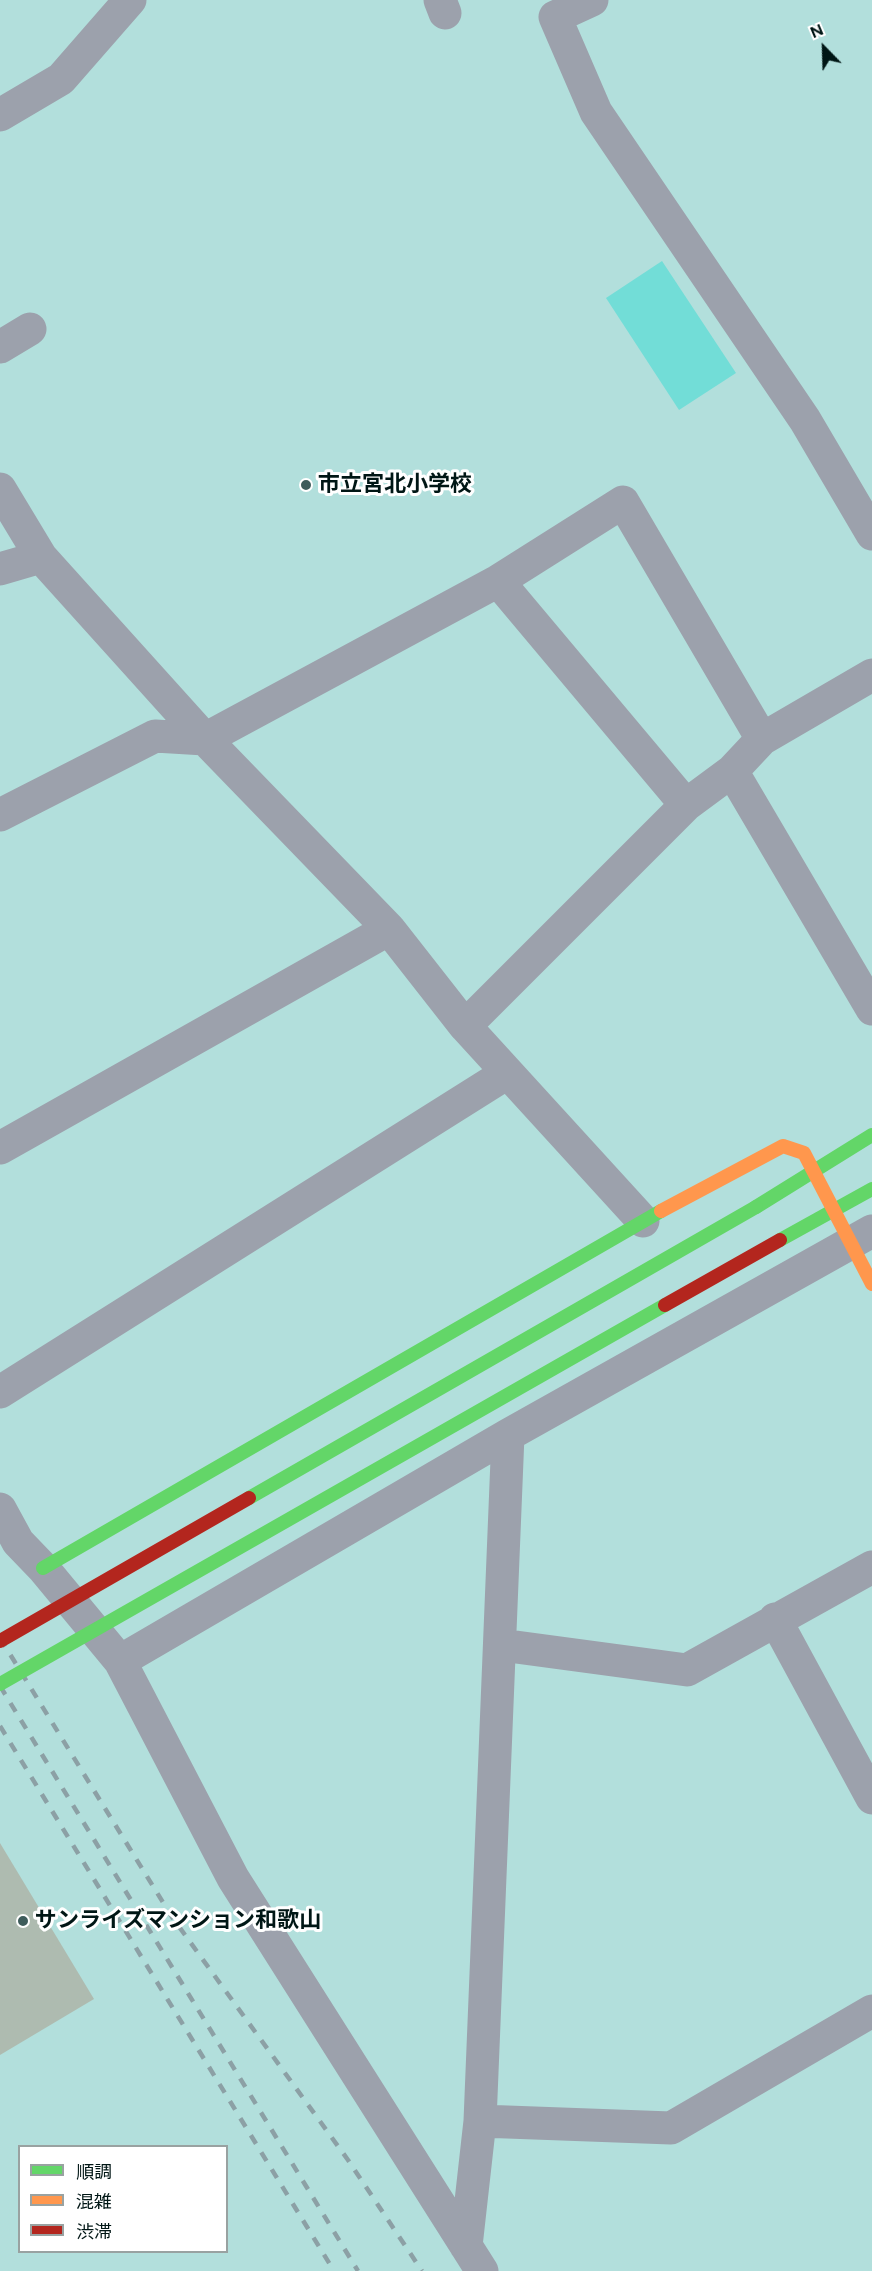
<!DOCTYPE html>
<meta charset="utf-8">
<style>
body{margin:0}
#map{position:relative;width:872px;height:2271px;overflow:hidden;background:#b2dfdc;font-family:Figtree,"Noto Sans JP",sans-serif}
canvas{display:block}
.legend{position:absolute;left:18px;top:2145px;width:210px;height:108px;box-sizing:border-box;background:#fff;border:2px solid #99a2a1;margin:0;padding:8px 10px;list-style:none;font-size:18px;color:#001615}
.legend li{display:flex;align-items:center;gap:12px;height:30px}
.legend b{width:30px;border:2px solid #99a2a1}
.north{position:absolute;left:794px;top:18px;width:60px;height:60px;-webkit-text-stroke:4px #fff;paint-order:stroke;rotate:337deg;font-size:16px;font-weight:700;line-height:24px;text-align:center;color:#001615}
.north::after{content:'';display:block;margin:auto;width:21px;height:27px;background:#001615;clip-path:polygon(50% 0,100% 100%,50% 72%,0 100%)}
</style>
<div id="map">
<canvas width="872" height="2271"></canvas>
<ul class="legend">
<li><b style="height:8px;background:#63d668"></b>順調</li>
<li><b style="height:8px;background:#ff974d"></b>混雑</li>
<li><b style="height:8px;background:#b3261e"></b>渋滞</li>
</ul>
<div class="north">N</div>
</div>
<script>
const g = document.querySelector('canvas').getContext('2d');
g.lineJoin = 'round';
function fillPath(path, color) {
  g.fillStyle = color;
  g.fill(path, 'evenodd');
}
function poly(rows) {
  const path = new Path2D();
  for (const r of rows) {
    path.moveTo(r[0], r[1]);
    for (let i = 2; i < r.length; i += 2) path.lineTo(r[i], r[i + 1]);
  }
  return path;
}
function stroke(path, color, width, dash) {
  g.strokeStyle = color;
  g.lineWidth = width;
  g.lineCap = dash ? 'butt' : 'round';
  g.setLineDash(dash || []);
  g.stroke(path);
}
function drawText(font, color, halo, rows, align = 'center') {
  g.font = font + ' Figtree,"Noto Sans JP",sans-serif';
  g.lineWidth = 6;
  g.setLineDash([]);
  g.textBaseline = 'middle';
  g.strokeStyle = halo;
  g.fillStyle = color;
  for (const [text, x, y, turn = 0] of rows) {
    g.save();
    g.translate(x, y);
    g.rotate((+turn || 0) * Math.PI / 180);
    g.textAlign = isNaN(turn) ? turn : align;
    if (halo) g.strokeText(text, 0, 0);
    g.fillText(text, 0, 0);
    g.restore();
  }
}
fillPath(poly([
 [662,261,736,373,679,410,606,298]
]), '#72ddd7');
fillPath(poly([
 [0,1843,94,1999,0,2055]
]), '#aebbb0');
stroke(poly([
 [440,0,445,13],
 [592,0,555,17,596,112,805,420,872,534],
 [0,115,61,79,130,0],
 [0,347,30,329],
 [0,489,41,557,205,739,389,929,465,1026,643,1221],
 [0,569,41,557],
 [498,581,686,805],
 [732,771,872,1009],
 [0,815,155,736,205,739,498,581,623,502,762,739],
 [465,1026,686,805,732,771,762,739,872,675],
 [0,1148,389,929],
 [0,1392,507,1073],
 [0,1509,18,1542,43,1568,120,1661,233,1878,482,2271],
 [775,1619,872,1798],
 [501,1645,687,1670,872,1567],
 [120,1661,508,1435,872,1231],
 [480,2121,671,2128,872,2011],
 [466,2246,480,2121,508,1435]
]), '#9ca1ac', 33);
stroke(poly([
 [756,1207,872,1135],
 [780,1240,872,1189],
 [43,1568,661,1211]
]), '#63d668', 14);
stroke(poly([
 [661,1211,783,1146,804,1153,872,1284]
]), '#ff974d', 14);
stroke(poly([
 [0,1638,172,1917,348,2160,422,2271],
 [0,1686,358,2271],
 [0,1726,334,2271]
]), '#8ca0a5', 4.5, [10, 10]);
stroke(poly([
 [249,1498,756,1207],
 [0,1684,665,1305]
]), '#63d668', 14);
stroke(poly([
 [665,1305,780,1240],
 [0,1641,249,1498]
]), '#b3261e', 14);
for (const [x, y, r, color] of [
 [306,485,6,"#3e5c5b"],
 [23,1921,6,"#3e5c5b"]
]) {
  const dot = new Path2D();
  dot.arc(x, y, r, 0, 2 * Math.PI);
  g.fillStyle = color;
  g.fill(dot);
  stroke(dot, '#fff', 2);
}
drawText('bold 22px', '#001615', '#fff', [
 ["市立宮北小学校",318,485],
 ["サンライズマンション和歌山",35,1921]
], 'left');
</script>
